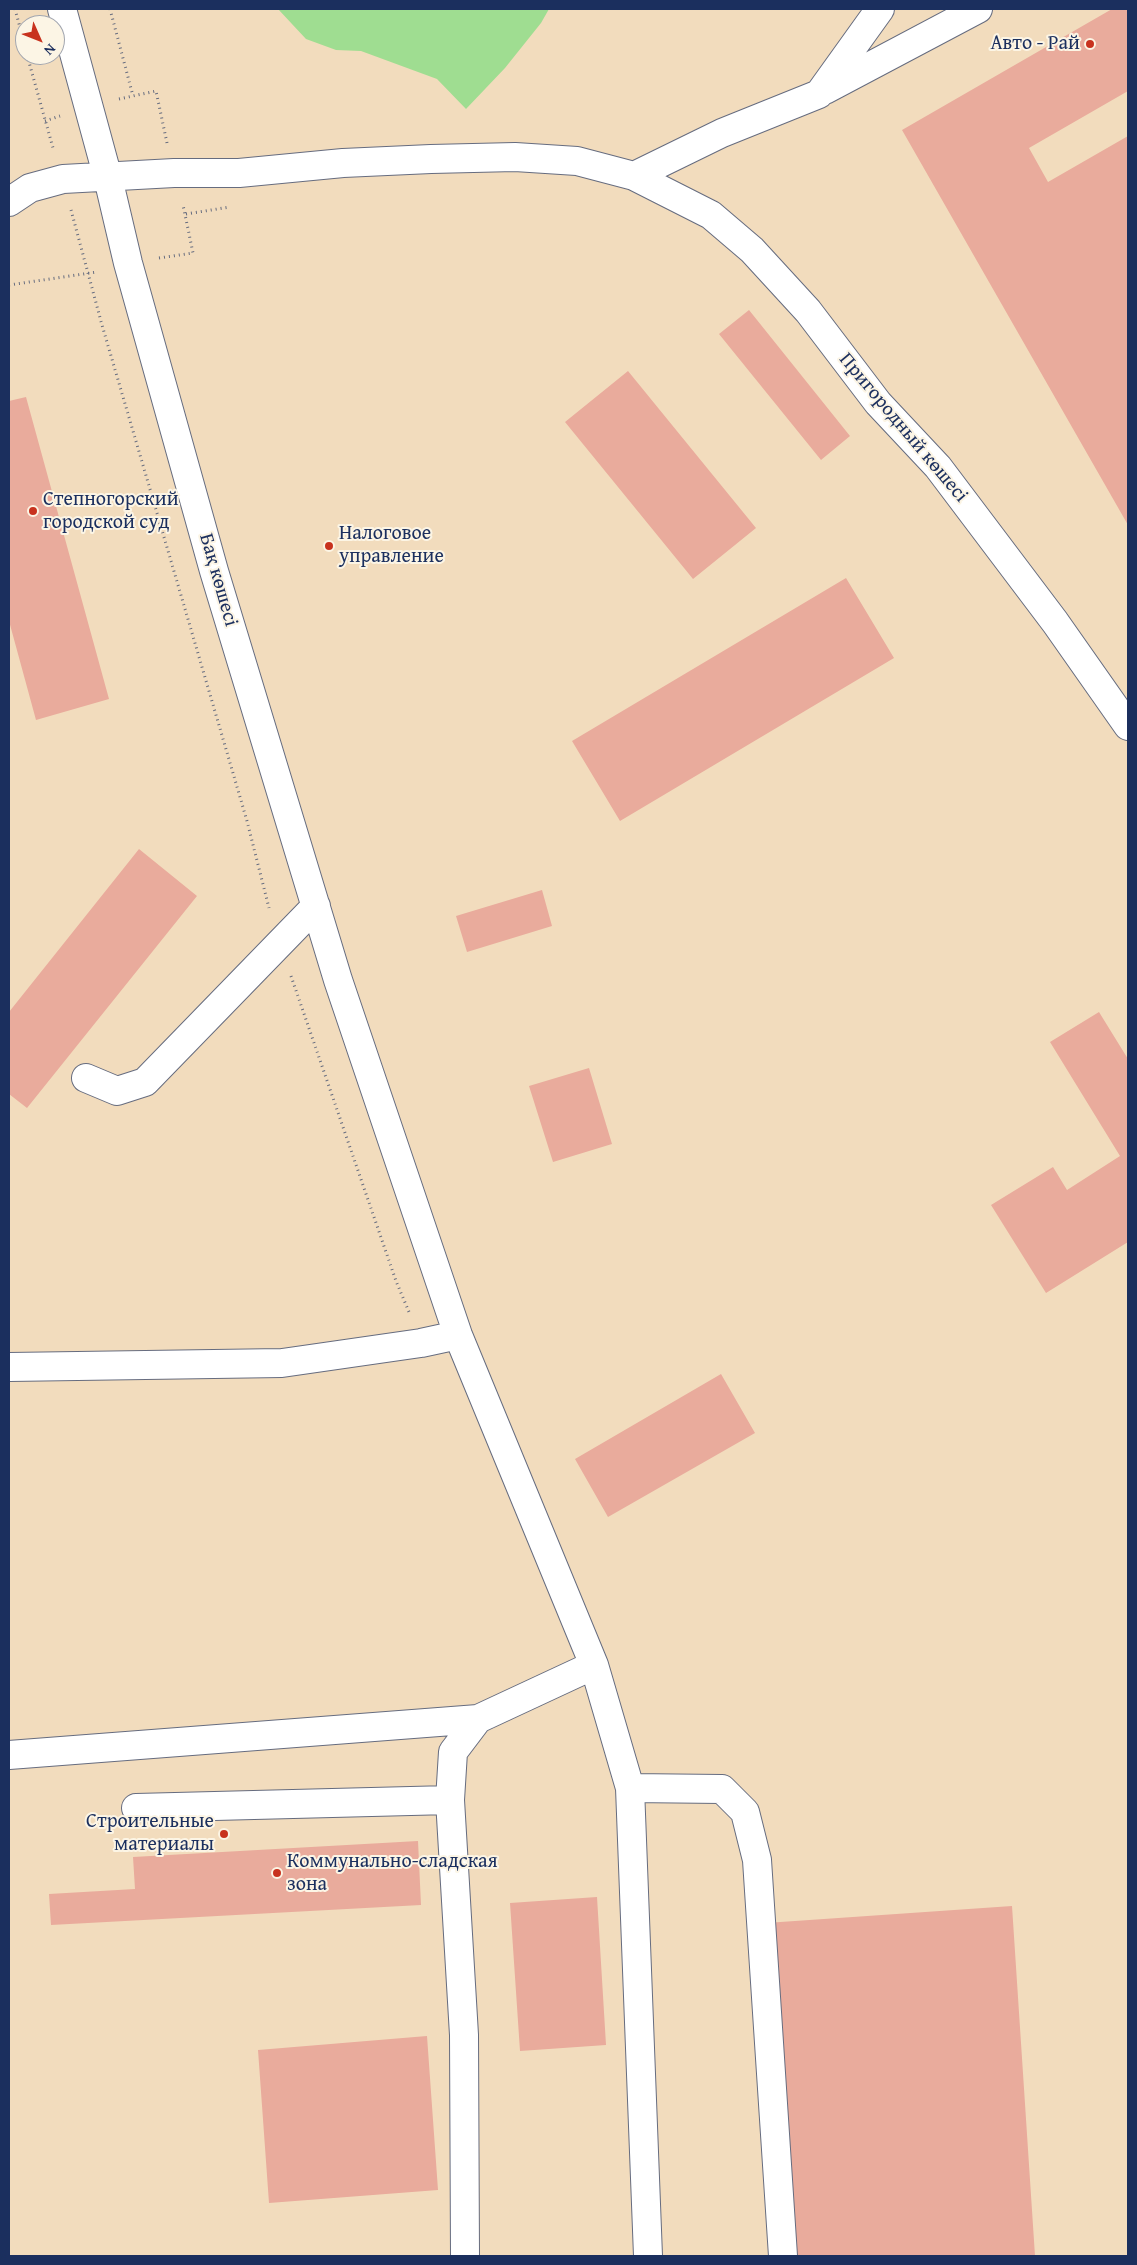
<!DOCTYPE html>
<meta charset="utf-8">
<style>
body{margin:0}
#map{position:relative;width:1137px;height:2265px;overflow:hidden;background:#f2dcbd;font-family:"Gentium Book Plus",serif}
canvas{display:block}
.frame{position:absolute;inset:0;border:10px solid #1b2f5e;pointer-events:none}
.north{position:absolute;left:15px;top:15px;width:50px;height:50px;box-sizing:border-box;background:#fcf5e5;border:1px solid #a2a6af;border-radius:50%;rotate:134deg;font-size:14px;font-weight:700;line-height:20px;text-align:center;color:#1b2f5e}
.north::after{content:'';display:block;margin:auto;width:18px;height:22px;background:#c8321e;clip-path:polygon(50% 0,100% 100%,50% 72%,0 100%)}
</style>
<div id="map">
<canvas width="1137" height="2265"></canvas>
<div class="frame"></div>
<div class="north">N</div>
</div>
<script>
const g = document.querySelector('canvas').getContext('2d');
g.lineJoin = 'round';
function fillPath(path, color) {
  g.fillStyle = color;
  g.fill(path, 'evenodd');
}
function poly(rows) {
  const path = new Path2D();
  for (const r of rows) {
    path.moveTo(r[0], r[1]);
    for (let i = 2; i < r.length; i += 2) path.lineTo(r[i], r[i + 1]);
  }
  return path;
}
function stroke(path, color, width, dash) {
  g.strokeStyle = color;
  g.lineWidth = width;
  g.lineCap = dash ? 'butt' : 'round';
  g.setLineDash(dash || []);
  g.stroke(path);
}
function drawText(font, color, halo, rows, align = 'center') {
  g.font = font + ' "Gentium Book Plus",serif';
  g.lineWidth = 4;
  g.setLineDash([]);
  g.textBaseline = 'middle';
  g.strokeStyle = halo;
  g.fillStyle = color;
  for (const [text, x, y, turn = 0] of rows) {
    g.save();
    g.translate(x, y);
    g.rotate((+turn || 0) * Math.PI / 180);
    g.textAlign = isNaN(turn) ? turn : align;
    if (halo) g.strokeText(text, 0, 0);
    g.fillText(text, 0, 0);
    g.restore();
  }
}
fillPath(poly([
 [278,9,549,9,541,23,505,68,466,109,437,79,361,51,336,50,306,39]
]), '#9fdd91');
fillPath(poly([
 [1112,9,1128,9,1128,91,1029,148,1048,182,1128,136,1128,525,902,130],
 [749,310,850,436,821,460,719,334],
 [628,371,756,528,693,579,565,422],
 [26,397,109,699,36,720,9,621,9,401],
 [846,578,894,658,620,821,572,741],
 [139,849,197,896,27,1108,9,1094,9,1012],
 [542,890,552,926,467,952,456,916],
 [1099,1012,1128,1059,1128,1242,1046,1293,991,1205,1053,1167,1067,1190,1120,1156,1050,1042],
 [589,1068,612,1144,553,1162,529,1086],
 [721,1374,755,1433,608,1517,575,1459],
 [418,1841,421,1905,51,1925,49,1894,135,1889,133,1857],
 [597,1897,606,2045,520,2051,510,1903],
 [1012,1906,1035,2256,789,2256,766,1923],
 [427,2036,438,2190,269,2203,258,2050]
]), '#e9ab9c');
const minor = poly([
 [62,9,108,178,128,263,214,571,338,980,458,1335,594,1665,630,1788,648,2256],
 [825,90,978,9],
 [634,176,722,133,819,94,880,9],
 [9,202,30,188,63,179,174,173,239,173,343,163,431,159,515,157,577,161,634,176,711,215,752,250,808,311,878,403,938,467,1055,622,1128,726],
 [86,1078,117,1091,145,1082,316,906],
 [9,1367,282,1363,421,1343,458,1335],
 [9,1755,478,1719,594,1665],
 [630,1788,722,1789,745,1812,757,1860,783,2256],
 [136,1808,450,1800],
 [465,2256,464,2035,450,1800,453,1752,478,1719]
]);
stroke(minor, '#666c7f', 30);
stroke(poly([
 [15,9,25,46],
 [110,9,133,96],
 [27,55,53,148],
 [119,99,156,91,167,143],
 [45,121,60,116],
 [71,210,102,325,247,821,269,908],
 [186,214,230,207],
 [159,258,193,253,183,205],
 [9,285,97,272],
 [291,976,396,1281,409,1312]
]), '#666c7f', 3, [1, 4]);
stroke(minor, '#fff', 28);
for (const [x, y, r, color] of [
 [1090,44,5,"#c8321e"],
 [33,511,5,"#c8321e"],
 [329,546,5,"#c8321e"],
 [224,1834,5,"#c8321e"],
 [277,1873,5,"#c8321e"]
]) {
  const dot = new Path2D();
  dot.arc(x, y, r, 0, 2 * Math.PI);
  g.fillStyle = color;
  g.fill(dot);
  stroke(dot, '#fcf5e5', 2);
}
drawText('20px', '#1b2f5e', '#fcf5e5', [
 ["Авто - Рай",1080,44,"right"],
 ["Степногорский",43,500],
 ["городской суд",43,523],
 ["Налоговое",339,534],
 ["управление",339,557],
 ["Строительные",214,1822,"right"],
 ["материалы",214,1845,"right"],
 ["Коммунально-сладская",287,1862],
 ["зона",287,1885]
], 'left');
drawText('20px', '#1b2f5e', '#fcf5e5', [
 ["Пригородный көшесі",903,428,50],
 ["Бақ көшесі",218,580,74]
]);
</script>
